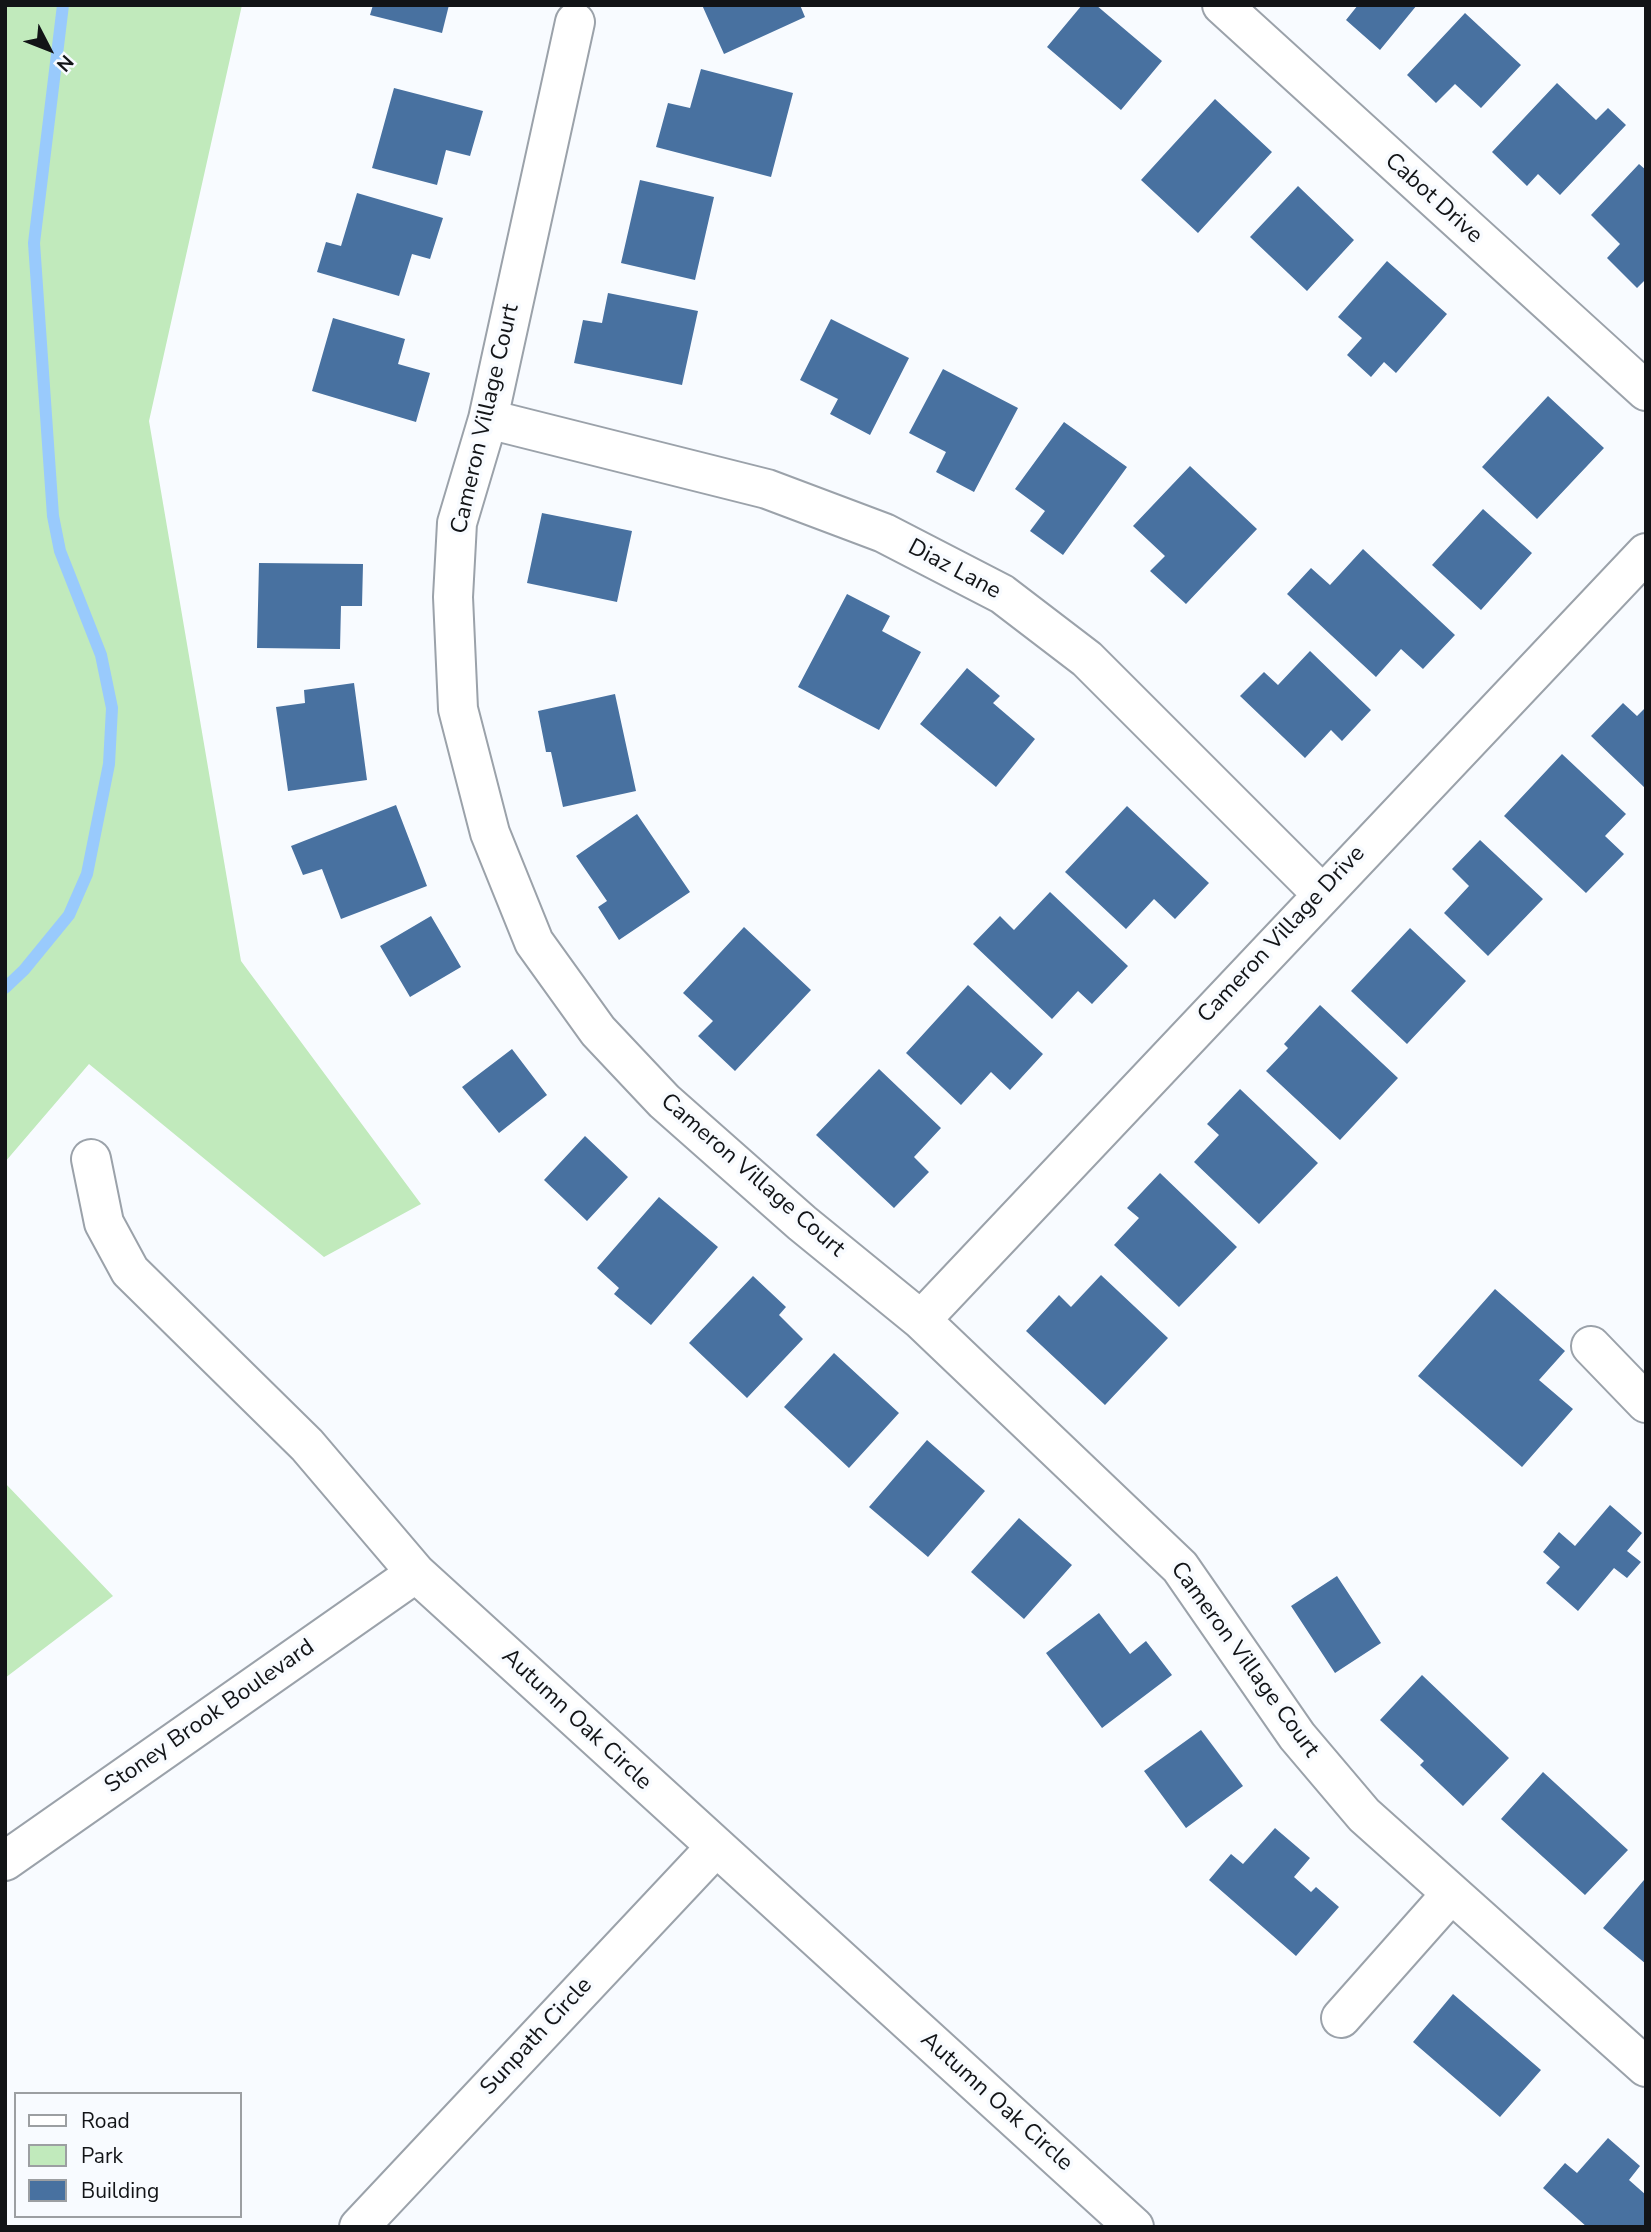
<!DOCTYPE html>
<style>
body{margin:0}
#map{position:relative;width:1651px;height:2232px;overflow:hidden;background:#f8fbff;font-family:"Nunito Sans",sans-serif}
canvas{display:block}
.frame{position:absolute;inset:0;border:7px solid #121417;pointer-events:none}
.legend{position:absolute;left:14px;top:2092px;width:228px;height:126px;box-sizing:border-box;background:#f8fbff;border:2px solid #9c9fa2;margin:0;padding:9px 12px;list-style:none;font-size:21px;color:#121417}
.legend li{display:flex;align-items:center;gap:14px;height:35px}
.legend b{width:35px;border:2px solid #9c9fa2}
.north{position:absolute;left:14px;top:14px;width:70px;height:70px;-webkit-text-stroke:5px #f8fbff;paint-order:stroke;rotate:132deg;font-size:19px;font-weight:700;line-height:28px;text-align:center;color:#121417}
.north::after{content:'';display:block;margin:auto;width:24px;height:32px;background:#121417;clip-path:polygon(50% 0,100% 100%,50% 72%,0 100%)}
</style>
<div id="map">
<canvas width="1651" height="2232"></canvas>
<div class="frame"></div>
<ul class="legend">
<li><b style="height:9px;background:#fff"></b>Road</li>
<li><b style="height:19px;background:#c1eabc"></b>Park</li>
<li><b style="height:19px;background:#4871a0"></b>Building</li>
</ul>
<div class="north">N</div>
</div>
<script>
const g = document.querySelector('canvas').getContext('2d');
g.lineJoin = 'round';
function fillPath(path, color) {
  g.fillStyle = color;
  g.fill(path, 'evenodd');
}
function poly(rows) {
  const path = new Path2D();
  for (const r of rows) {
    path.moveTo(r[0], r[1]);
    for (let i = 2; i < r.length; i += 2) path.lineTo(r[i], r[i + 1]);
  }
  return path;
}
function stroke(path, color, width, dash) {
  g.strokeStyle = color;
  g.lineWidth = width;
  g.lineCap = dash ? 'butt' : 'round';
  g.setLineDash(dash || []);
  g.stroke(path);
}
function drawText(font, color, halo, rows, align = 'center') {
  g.font = font + ' "Nunito Sans",sans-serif';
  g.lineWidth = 7;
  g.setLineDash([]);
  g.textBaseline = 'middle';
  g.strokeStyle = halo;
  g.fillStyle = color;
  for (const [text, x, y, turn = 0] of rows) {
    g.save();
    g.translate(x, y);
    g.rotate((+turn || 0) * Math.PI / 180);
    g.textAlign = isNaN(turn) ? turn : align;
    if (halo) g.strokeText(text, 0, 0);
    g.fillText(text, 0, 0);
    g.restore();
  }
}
fillPath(poly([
 [5,5,242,5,149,421,241,961,421,1204,324,1257,89,1064,5,1162],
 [5,1483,113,1596,5,1678]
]), '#c1eabc');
stroke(poly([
 [5,988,24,970,69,915,87,874,109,764,112,708,101,655,60,551,53,516,34,243,63,5]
]), '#99cafc', 12);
fillPath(poly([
 [373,5,449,5,442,33,370,15],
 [702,5,800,5,805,17,724,54],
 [1082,5,1096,5,1162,61,1121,110,1047,47],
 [1358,5,1417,5,1380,50,1346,20],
 [1465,13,1521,65,1481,108,1455,84,1436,103,1407,75],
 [701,69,793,93,771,177,656,147,668,103,690,108],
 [1557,83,1596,120,1608,108,1626,125,1560,195,1538,174,1527,186,1492,152],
 [394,88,483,111,470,156,446,150,437,185,372,168],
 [1215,99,1272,152,1198,233,1141,180],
 [1639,164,1646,170,1646,279,1637,288,1607,258,1620,244,1591,215],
 [640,180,714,197,695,280,621,263],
 [1298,186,1354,240,1307,291,1250,237],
 [357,193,443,218,430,259,412,254,399,296,317,272,326,242,341,246],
 [1387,261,1447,314,1396,373,1384,362,1371,377,1347,355,1362,338,1338,317],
 [608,293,698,311,682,385,574,363,583,320,602,323],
 [333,318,405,339,398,364,430,373,416,422,312,391],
 [831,319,909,358,870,435,830,414,838,399,800,380],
 [943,369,1018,408,974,492,936,472,946,452,909,433],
 [1548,396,1604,448,1537,519,1482,467],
 [1064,422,1127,467,1063,555,1030,531,1045,511,1015,489],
 [1190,466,1257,529,1186,604,1150,571,1165,556,1133,526],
 [1483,509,1532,553,1481,610,1432,565],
 [542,513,632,531,617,602,527,583],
 [1363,549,1455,635,1423,669,1401,649,1376,677,1287,594,1311,568,1330,585],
 [259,563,363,564,362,606,341,606,340,649,257,648],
 [847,594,890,616,882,631,921,652,879,730,798,687],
 [1310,651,1371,710,1342,741,1331,730,1305,758,1240,696,1264,672,1278,685],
 [967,668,1000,696,993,703,1035,739,996,787,920,724],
 [354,683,367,780,288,791,276,707,305,703,304,690],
 [615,694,636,791,563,807,551,752,546,752,538,711],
 [1623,703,1637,716,1646,707,1646,789,1591,736],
 [1562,754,1626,814,1605,836,1624,854,1586,893,1504,816],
 [396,805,427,886,341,919,322,869,303,875,291,846],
 [1127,806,1209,883,1175,919,1154,899,1126,929,1065,872],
 [637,814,690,892,619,940,598,907,607,901,576,856],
 [1480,840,1543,899,1488,956,1444,913,1469,886,1452,869],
 [1050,892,1128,966,1092,1004,1078,991,1052,1019,973,944,1000,916,1014,930],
 [431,916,461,967,410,997,380,946],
 [744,927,811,990,735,1071,698,1036,713,1021,683,993],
 [1410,928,1466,981,1407,1044,1351,991],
 [968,985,1043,1054,1010,1090,991,1072,961,1105,906,1053],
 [1320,1005,1398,1078,1340,1140,1266,1071,1288,1048,1284,1044],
 [512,1049,547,1095,499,1133,462,1087],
 [879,1069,941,1128,914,1157,929,1172,894,1208,816,1135],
 [1240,1089,1318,1163,1259,1224,1194,1162,1219,1135,1207,1124],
 [585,1136,628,1177,587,1221,544,1180],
 [1160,1173,1237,1247,1179,1307,1114,1245,1139,1218,1127,1208],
 [659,1197,718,1247,651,1325,614,1294,619,1288,597,1268],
 [1101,1275,1168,1338,1105,1405,1026,1331,1059,1295,1071,1307],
 [753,1276,786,1307,779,1315,803,1339,747,1398,689,1343],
 [1495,1289,1565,1351,1539,1380,1573,1409,1522,1467,1418,1376],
 [834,1353,899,1413,849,1468,784,1407],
 [927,1440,985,1491,928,1557,869,1507],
 [1610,1505,1642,1533,1627,1551,1641,1562,1627,1578,1614,1568,1578,1611,1546,1583,1560,1567,1543,1552,1559,1532,1575,1546],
 [1019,1518,1072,1565,1024,1619,971,1572],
 [1337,1576,1381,1643,1335,1673,1291,1606],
 [1099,1613,1130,1654,1146,1641,1172,1675,1102,1728,1046,1653],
 [1422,1675,1509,1758,1463,1806,1420,1765,1424,1761,1380,1720],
 [1201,1730,1243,1786,1186,1828,1144,1771],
 [1543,1772,1628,1850,1585,1895,1501,1819],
 [1275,1828,1310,1858,1294,1877,1311,1892,1316,1887,1339,1907,1296,1956,1209,1880,1231,1854,1243,1864],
 [1644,1880,1646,1882,1646,1964,1603,1928],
 [1453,1994,1541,2070,1500,2117,1413,2042],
 [1608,2138,1640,2166,1629,2180,1646,2195,1646,2227,1587,2227,1543,2188,1565,2163,1577,2173]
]), '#4871a0');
const minor = poly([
 [1222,5,1646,391],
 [575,22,488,419,457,523,453,597,458,709,490,833,534,942,598,1031,664,1101,802,1223,921,1320,1180,1567,1297,1736,1364,1815,1646,2067],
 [488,419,767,489,884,533,1002,594,1087,659,1321,893],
 [91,1159,104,1223,130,1271,307,1445,416,1573,1134,2227],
 [921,1320,1646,553],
 [1591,1346,1646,1403],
 [5,1861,416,1573],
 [1341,2018,1451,1894],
 [359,2227,715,1848]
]);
stroke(minor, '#9ba2aa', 42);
stroke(minor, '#fff', 38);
drawText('23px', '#121417', '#f8fbff', [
 ["Cabot Drive",1433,199,42],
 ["Cameron Village Court",486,419,-77],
 ["Diaz Lane",954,570,28],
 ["Cameron Village Drive",1282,935,-47],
 ["Cameron Village Court",752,1176,41],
 ["Cameron Village Court",1244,1660,54],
 ["Stoney Brook Boulevard",210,1717,-35],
 ["Autumn Oak Circle",576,1720,43],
 ["Sunpath Circle",537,2037,-47],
 ["Autumn Oak Circle",996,2102,42]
]);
</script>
